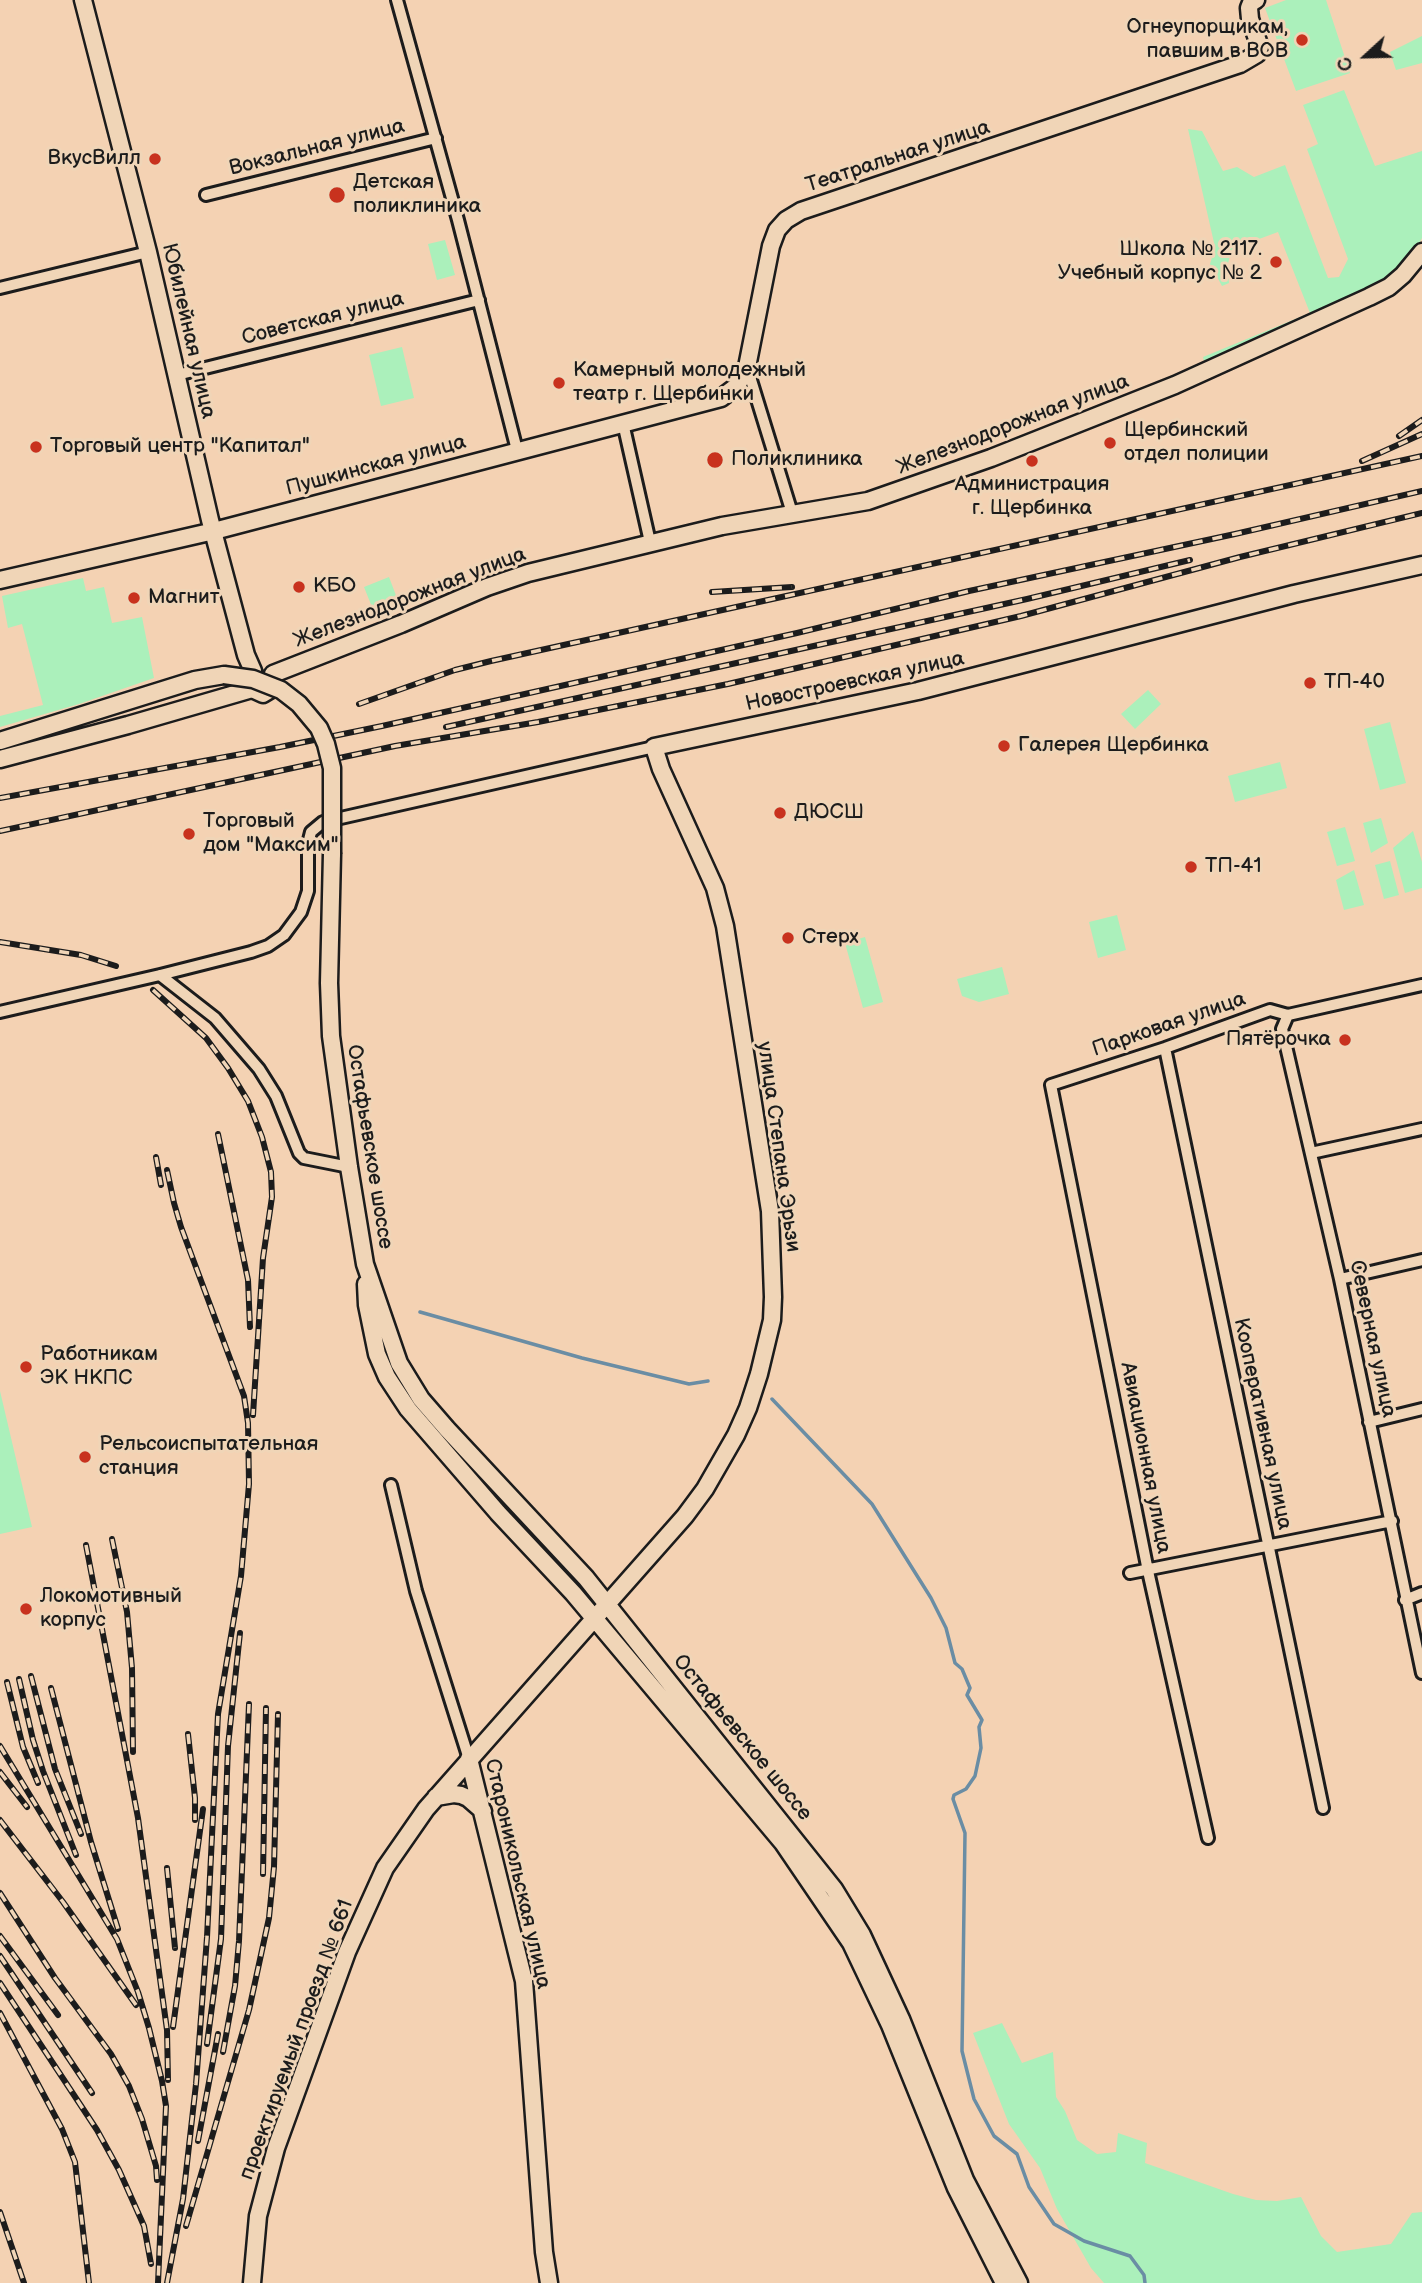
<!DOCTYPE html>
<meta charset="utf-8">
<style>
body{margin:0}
#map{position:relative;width:1422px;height:2283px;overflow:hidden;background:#f4d2b3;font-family:"Balsamiq Sans",sans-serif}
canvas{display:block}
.north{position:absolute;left:1331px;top:21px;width:70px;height:70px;-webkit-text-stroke:5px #f0d5b7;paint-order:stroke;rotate:248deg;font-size:19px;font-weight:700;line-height:28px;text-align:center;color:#1c1c1c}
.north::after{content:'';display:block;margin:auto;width:24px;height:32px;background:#1c1c1c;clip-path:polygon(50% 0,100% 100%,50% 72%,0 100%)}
</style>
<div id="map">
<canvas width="1422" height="2283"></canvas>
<div class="north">С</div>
</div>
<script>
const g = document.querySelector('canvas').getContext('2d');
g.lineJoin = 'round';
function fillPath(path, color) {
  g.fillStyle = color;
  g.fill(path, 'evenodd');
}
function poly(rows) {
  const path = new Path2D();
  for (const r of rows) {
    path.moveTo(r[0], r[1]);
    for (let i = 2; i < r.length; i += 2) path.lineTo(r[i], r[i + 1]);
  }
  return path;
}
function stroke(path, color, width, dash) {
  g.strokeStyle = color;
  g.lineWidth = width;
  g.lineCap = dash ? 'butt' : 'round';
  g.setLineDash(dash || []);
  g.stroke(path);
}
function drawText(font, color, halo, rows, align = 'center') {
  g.font = font + ' "Balsamiq Sans",sans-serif';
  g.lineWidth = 6;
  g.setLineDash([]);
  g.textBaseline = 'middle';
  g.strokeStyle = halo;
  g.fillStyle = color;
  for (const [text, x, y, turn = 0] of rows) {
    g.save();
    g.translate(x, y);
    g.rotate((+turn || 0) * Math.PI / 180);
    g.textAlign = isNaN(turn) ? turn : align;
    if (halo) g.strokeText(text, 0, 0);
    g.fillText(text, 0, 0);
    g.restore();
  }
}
fillPath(poly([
 [1286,0,1326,0,1350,73,1296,91,1265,8],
 [1422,36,1422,63,1396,70,1390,52],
 [1344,90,1375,166,1422,151,1422,238,1408,263,1385,285,1204,361,1203,357,1310,313,1278,232,1232,249,1227,267,1229,283,1222,286,1210,264,1215,247,1188,129,1202,131,1223,171,1237,167,1254,177,1285,165,1328,278,1339,277,1348,259,1307,149,1318,144,1303,105],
 [445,240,455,275,437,280,428,244],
 [402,347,414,398,381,406,369,355],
 [389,577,397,598,372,607,364,587],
 [83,578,86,591,104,587,112,623,142,617,154,678,79,704,0,727,0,716,43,705,22,624,8,628,2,596],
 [1148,690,1161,704,1135,729,1121,714],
 [1390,722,1406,783,1380,790,1364,729],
 [1280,762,1287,788,1235,802,1228,776],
 [1381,818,1388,843,1371,853,1363,823],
 [1345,827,1355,861,1337,866,1327,832],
 [1413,831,1422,862,1422,888,1405,893,1393,848],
 [1390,861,1399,895,1384,899,1375,865],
 [1354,870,1364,905,1344,910,1336,880],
 [1117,915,1126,950,1098,958,1089,922],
 [865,937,883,1002,863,1008,845,943],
 [1002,967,1009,994,979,1002,962,996,957,979],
 [0,1391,32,1527,0,1534],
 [1002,2023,1022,2063,1053,2052,1056,2097,1065,2111,1077,2140,1097,2154,1116,2152,1118,2133,1147,2143,1145,2163,1233,2194,1256,2200,1277,2201,1301,2197,1321,2236,1337,2252,1391,2244,1412,2213,1422,2212,1422,2283,1104,2283,1091,2268,1057,2209,1040,2168,1009,2124,973,2033]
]), '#abf0bb');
stroke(poly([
 [420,1312,582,1358,689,1384,708,1381],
 [772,1399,872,1504,931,1598,946,1628,955,1663,962,1669,970,1688,967,1695,982,1720,979,1727,981,1748,975,1776,966,1789,954,1795,953,1799,965,1833,962,2051,974,2099,994,2136,1017,2154,1029,2187,1054,2224,1084,2241,1130,2256,1144,2275,1145,2283]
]), '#6a8da4', 3.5);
const street = poly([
 [397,0,458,220,517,450],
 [206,195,436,138],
 [0,288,148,252],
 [747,367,792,513],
 [177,375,479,300],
 [623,423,650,542],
 [160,975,215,1018,259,1069,276,1096,299,1153,304,1158,349,1167],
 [0,1012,160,975,251,952,268,946,284,935,301,912,308,891,308,844,311,832,323,822,654,747],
 [1288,1015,1282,1029,1340,1279,1422,1673],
 [1165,1048,1323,1808],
 [1311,1153,1422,1129],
 [1340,1279,1422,1260],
 [1369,1422,1422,1409],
 [391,1485,416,1591,469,1759],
 [1130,1573,1392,1521],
 [1405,1600,1422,1593],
 [1208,1838,1148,1571,1051,1085,1165,1048,1270,1010,1288,1015,1422,985]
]);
const secondary = poly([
 [83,0,148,252,210,520,246,655,253,671],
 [0,580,214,531,721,398,737,386,747,367,771,246,777,230,786,220,801,211,1240,64,1257,54,1260,47,1250,19,1249,8,1251,3,1256,0],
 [273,674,401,624,487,587,528,573,722,526,868,501,991,458,1175,385,1369,297,1389,287,1403,275,1422,252],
 [0,741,195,680,224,675],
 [0,759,128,725,252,689,263,694,273,688,273,676],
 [332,854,329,983,331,1036,349,1167,365,1264,399,1363,421,1399,447,1429,586,1578,834,1889,862,1935,901,2019,965,2180,1019,2283],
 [366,1284,367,1305,377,1354,387,1377,408,1409,498,1513,573,1593,783,1843,851,1943,890,2025,956,2188,1004,2283],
 [469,1759,524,1981,544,2252,549,2283],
 [436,1797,454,1794,461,1795,468,1798,483,1811],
 [252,2283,258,2216,276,2148,347,1952,385,1868,426,1809,685,1516,705,1489,736,1435,748,1408,759,1374,772,1320,773,1297,770,1211,725,926,715,888,661,769,654,747,918,691,1294,594,1422,565]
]);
stroke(street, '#1c1c1c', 16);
stroke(secondary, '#1c1c1c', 21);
stroke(street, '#f0d5b7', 10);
stroke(secondary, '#f0d5b7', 16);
const rail = poly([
 [1399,436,1422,420],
 [1362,461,1422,434],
 [712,592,792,587],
 [359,704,455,670,491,661,1422,456],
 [446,727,1027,599,1190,560],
 [0,798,280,747,382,726,797,633,969,591,1235,534,1422,491],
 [0,831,395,746,538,722,728,684,1021,616,1240,557,1422,513],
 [0,942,81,955,116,966],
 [153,990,206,1038,228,1068,248,1101,262,1137,271,1172,272,1197,263,1258,253,1415],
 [218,1134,248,1280,250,1327],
 [156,1157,161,1185],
 [112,1539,127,1612,132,1668,133,1752],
 [86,1545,138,1818,167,2030,168,2080],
 [31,1676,55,1769,81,1834],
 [19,1679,33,1740,43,1771,76,1855],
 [7,1682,23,1747,38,1783],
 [51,1688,91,1842,118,1929],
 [188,1734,195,1798,195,1820],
 [0,1746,117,1939,138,1992,149,2028,162,2081,166,2106,158,2283],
 [0,1772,27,1807],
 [0,1820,63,1902,136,2005],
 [167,1868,175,1948],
 [263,1874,266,1708],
 [0,1893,55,1978,111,2054,129,2086,142,2119,156,2166,157,2180],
 [0,1936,58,2015],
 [0,1956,92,2093],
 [0,1983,97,2130,119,2170,144,2226,151,2264],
 [0,2013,62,2129,75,2162,89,2283],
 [173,2027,203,1809],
 [207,2044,221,1939,228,1746,240,1633],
 [223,2052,235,1986,239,1941,249,1704],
 [198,2141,218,2034],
 [0,2212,24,2283],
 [186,2226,249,2010,269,1918,274,1867,278,1714],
 [167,2283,183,2199,196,2084,207,1937,218,1714,241,1576,249,1484,248,1423,244,1396,181,1227,174,1203,167,1170]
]);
stroke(rail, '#1c1c1c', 6);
stroke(rail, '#f0d5b7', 3.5, [10]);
const secondaryBridge = poly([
 [224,675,253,679,281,690,299,704,319,728,326,744,332,768,332,854]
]);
stroke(secondaryBridge, '#1c1c1c', 21, []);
stroke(secondaryBridge, '#f0d5b7', 16);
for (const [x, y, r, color] of [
 [1302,40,7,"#c8321e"],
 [155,159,7,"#c8321e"],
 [337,195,9,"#c8321e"],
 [1276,262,7,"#c8321e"],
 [559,383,7,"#c8321e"],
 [1110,443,7,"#c8321e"],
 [36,447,7,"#c8321e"],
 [715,460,9,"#c8321e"],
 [1032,461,7,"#c8321e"],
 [299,587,7,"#c8321e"],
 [134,598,7,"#c8321e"],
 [1310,683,7,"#c8321e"],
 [1004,746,7,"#c8321e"],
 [780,813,7,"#c8321e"],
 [189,834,7,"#c8321e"],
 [1191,867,7,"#c8321e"],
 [788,938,7,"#c8321e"],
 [1345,1040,7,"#c8321e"],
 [26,1367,7,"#c8321e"],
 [85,1457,7,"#c8321e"],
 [26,1609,7,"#c8321e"]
]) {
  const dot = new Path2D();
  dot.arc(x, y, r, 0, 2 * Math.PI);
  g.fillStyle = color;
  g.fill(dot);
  stroke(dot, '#f0d5b7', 2.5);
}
drawText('21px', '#1c1c1c', '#f0d5b7', [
 ["Огнеупорщикам,",1288,28,"right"],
 ["павшим в ВОВ",1288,52,"right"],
 ["ВкусВилл",141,159,"right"],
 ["Детская",353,183],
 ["поликлиника",353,207],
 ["Школа № 2117.",1262,250,"right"],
 ["Учебный корпус № 2",1262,274,"right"],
 ["Камерный молодежный",573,371],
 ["театр г. Щербинки",573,395],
 ["Щербинский",1124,431],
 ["отдел полиции",1124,455],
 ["Торговый центр \"Капитал\"",50,447],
 ["Поликлиника",731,460],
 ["Администрация",1032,485,"center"],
 ["г. Щербинка",1032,509,"center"],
 ["КБО",313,587],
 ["Магнит",148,598],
 ["ТП-40",1324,683],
 ["Галерея Щербинка",1018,746],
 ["ДЮСШ",794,813],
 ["Торговый",203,822],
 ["дом \"Максим\"",203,846],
 ["ТП-41",1205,867],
 ["Стерх",802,938],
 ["Пятёрочка",1331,1040,"right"],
 ["Работникам",40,1355],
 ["ЭК НКПС",40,1379],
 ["Рельсоиспытательная",99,1445],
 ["станция",99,1469],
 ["Локомотивный",40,1597],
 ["корпус",40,1621]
], 'left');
drawText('21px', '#1c1c1c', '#f0d5b7', [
 ["Вокзальная улица",317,148,-14],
 ["Театральная улица",898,157,-18],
 ["Советская улица",323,319,-14],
 ["Юбилейная улица",188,331,77],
 ["Железнодорожная улица",1013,425,-21],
 ["Пушкинская улица",376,466,-15],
 ["Железнодорожная улица",410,598,-21],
 ["Новостроевская улица",855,682,-12],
 ["Парковая улица",1169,1025,-19],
 ["Остафьевское шоссе",369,1147,81],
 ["улица Степана Эрьзи",778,1147,82],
 ["Северная улица",1372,1339,78],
 ["Кооперативная улица",1262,1424,78],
 ["Авиационная улица",1145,1458,79],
 ["Остафьевское шоссе",742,1738,51],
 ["Староникольская улица",517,1874,77],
 ["проектируемый проезд № 661",297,2040,-70]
]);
</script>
